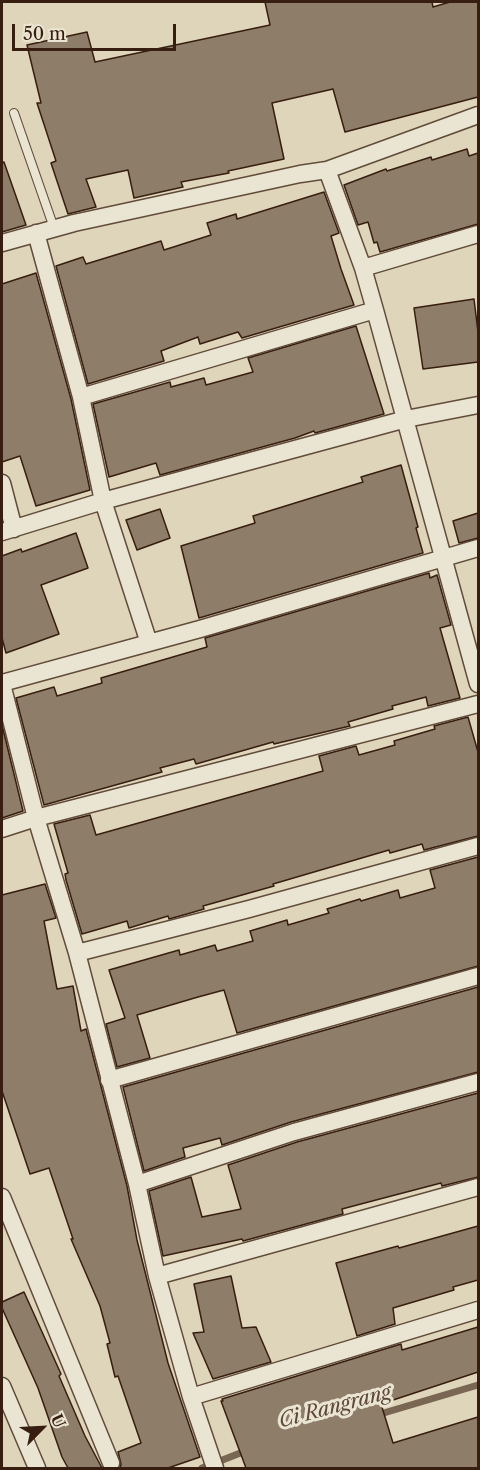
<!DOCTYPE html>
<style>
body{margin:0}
#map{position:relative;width:480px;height:1470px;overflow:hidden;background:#dfd5ba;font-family:"Libre Caslon Text",serif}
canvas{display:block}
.frame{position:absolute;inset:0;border:3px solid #371e10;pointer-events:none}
.north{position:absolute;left:12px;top:1398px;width:60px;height:60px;-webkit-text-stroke:4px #eae4d2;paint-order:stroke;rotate:66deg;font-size:16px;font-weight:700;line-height:24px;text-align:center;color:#371e10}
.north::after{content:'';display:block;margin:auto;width:21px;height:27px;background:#371e10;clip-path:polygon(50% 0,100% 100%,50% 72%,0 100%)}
.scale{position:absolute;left:12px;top:24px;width:164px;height:27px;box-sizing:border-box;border:3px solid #371e10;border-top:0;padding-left:8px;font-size:18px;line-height:21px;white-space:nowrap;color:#371e10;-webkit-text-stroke:4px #eae4d2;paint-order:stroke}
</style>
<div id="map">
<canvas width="480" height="1470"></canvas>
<div class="frame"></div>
<div class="north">U</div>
<div class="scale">50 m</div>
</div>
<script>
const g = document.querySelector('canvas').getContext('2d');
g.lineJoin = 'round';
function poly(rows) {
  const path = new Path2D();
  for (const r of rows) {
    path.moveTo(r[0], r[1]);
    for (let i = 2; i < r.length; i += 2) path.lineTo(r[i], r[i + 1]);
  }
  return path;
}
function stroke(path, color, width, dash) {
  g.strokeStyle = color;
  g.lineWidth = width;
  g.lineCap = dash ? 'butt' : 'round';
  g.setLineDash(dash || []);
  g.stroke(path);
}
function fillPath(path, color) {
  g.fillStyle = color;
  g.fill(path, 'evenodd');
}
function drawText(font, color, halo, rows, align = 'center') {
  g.font = font + ' "Libre Caslon Text",serif';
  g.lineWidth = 6;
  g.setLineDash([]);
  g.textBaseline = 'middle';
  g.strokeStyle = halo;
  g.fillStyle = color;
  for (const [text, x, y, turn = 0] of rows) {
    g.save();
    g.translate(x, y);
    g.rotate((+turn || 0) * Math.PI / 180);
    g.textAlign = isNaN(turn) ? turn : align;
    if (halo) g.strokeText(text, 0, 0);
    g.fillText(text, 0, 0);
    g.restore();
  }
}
stroke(poly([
 [377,1415,478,1385],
 [202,1468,248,1450]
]), '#7a6753', 7);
const building = poly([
 [265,2,432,2,433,7,450,2,478,2,478,97,345,132,333,89,272,103,284,159,228,171,229,173,181,182,183,187,134,198,128,170,86,179,96,207,68,214,51,163,56,161,37,103,41,103,27,45,87,32,95,62,270,25,265,2],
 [467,149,469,156,478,153,478,224,380,252,377,242,374,243,368,222,358,225,344,185,386,169,387,171,431,157,432,160,467,149],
 [4,162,26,225,2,232,2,163,4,162],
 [324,192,339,233,331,236,341,269,354,305,242,338,238,332,200,344,198,337,161,351,164,361,88,384,56,266,83,257,86,264,161,241,164,250,211,235,207,223,236,214,237,219,324,192],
 [36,273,71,399,90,490,36,506,20,456,2,462,2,284,36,273],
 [474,299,478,332,478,362,423,369,414,308,474,299],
 [356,326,384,414,315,433,314,431,295,438,160,475,156,463,109,477,93,404,170,382,171,387,204,378,206,385,253,372,248,358,356,326],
 [401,465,418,527,416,528,423,553,199,618,181,546,255,523,253,516,363,482,361,477,401,465],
 [160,509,170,538,137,550,126,520,160,509],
 [478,513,478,538,459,543,453,521,478,513],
 [76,533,88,568,41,585,59,634,6,653,2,638,2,556,21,549,22,552,76,533],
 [429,573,430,578,437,575,451,625,440,628,460,698,428,706,426,697,392,706,393,709,348,722,350,726,274,744,273,742,196,764,194,759,160,768,162,772,44,805,16,698,54,687,57,696,102,683,101,678,207,647,205,638,429,573],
 [468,717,478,752,478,836,424,850,422,844,390,853,389,850,273,884,274,886,203,906,204,909,187,914,169,919,168,916,129,928,127,921,82,934,66,880,65,874,68,873,54,824,90,815,96,835,323,771,319,756,356,746,359,755,395,745,394,741,435,729,434,726,468,717],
 [2,725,23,811,2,818,2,725],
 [478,857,478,966,237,1033,224,990,198,997,137,1015,150,1058,117,1067,106,1024,125,1018,109,970,179,950,180,955,215,945,217,951,253,941,250,931,287,920,288,925,329,913,327,909,360,899,361,901,398,890,400,898,435,888,430,870,478,857],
 [45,884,56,918,44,921,57,989,73,986,81,1031,86,1029,127,1186,137,1240,168,1363,200,1457,168,1468,120,1468,121,1464,118,1452,141,1443,118,1376,115,1377,107,1344,110,1343,100,1306,71,1239,73,1239,49,1168,30,1174,2,1091,2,895,45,884],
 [478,987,478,1072,291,1122,222,1145,220,1138,183,1148,185,1157,144,1171,123,1087,478,987],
 [478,1093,478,1177,442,1186,441,1183,376,1200,342,1209,343,1214,243,1241,242,1239,163,1256,149,1191,191,1177,202,1217,241,1209,228,1165,297,1142,478,1093],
 [478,1226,478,1280,453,1287,454,1290,393,1308,395,1324,357,1336,336,1263,398,1246,399,1248,478,1226],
 [231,1276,242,1328,256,1327,271,1362,213,1379,193,1333,204,1332,194,1284,231,1276],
 [24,1292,61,1374,59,1376,85,1436,102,1468,68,1468,62,1457,38,1388,2,1308,2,1302,24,1292],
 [478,1327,478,1372,381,1404,393,1443,478,1417,478,1468,246,1468,221,1401,223,1401,222,1399,401,1344,402,1350,478,1327]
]);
fillPath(building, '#8e7d68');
stroke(building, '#371e10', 1.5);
const service = poly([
 [14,113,54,228]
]);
const minor = poly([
 [327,170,363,268,375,310,478,684],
 [36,233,81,397,103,501,149,643],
 [2,243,74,223,300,174,327,170,478,115],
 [363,268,478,234],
 [81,397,375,310],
 [2,483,14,529],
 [2,532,103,501,406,419,478,405],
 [2,683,200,629,478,548],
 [2,684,36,818,77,953,137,1184,157,1276,191,1397,215,1468],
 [2,829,36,818,478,704],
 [77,953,249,909,478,846],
 [109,1080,478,976],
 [137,1184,294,1132,478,1082],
 [2,1197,111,1463],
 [157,1276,478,1187],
 [2,1386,37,1468],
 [191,1397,478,1310]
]);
stroke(service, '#614c3a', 10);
stroke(minor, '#614c3a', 19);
stroke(service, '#eae4d2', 8);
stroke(minor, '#eae4d2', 16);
drawText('italic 20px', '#5e4837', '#eae4d2', [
 ["Ci Rangrang",335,1407,-15]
]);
</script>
